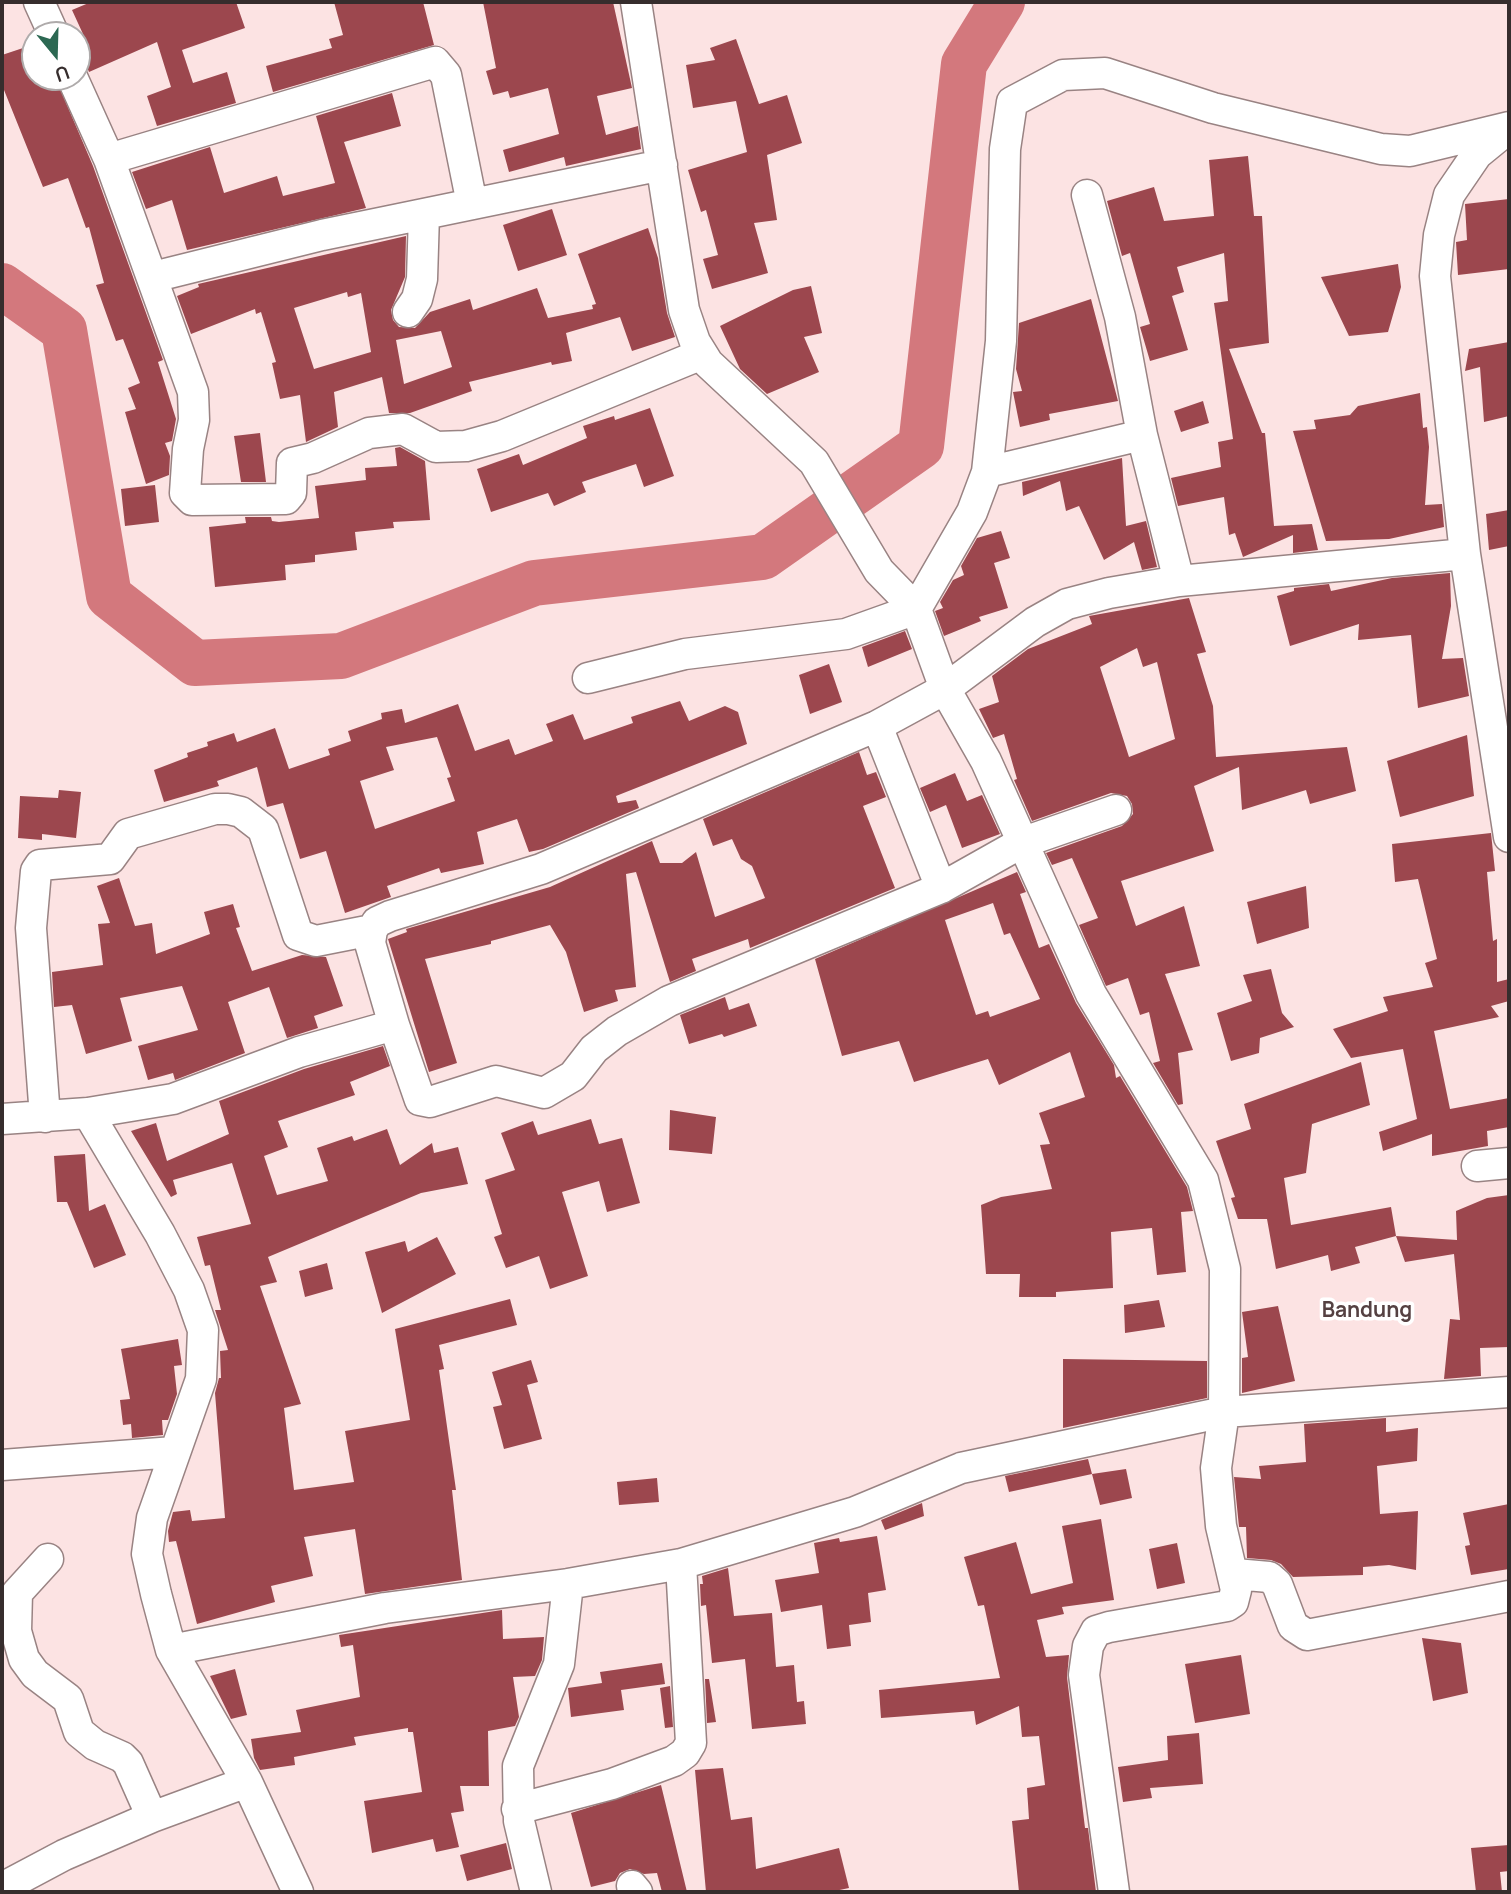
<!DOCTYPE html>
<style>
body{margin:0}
#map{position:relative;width:1511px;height:1894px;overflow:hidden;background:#fce3e3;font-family:Manrope,sans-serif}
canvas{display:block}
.frame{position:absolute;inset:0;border:4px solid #362d2d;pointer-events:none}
.north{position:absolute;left:21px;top:21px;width:70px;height:70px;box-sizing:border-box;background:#fff;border:2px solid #afabab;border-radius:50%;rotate:161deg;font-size:19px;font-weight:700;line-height:28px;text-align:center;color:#362d2d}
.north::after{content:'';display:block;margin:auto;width:24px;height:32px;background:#2c6852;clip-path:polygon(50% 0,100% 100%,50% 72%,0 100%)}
</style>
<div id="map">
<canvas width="1511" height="1894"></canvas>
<div class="frame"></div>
<div class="north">U</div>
</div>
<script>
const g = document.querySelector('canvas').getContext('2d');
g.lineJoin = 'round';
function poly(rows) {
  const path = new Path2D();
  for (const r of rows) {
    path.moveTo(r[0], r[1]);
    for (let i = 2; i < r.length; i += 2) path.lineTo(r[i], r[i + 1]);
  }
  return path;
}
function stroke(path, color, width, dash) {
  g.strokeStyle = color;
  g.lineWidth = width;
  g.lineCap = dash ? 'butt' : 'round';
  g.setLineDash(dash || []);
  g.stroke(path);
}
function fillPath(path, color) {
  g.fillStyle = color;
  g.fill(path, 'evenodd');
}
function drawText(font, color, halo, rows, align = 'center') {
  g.font = font + ' Manrope,sans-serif';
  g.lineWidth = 7;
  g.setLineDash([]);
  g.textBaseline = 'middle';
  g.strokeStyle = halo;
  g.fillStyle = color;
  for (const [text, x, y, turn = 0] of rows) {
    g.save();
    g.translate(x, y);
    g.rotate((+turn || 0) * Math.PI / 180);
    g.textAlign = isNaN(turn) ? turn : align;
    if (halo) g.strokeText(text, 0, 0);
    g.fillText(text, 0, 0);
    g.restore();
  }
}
stroke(poly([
 [2,286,64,330,109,596,195,663,341,656,534,583,763,557,921,446,964,64,1002,2]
]), '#d3787d', 46);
fillPath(poly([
 [91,2,236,2,245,28,182,50,193,83,227,72,236,103,157,126,147,96,171,87,157,42,89,72,77,43,77,38,83,34,72,10],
 [334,2,423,2,434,45,273,92,266,66,332,48,329,39,343,35],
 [483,2,613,2,632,88,597,96,606,135,638,126,641,149,566,166,564,157,509,172,503,150,559,134,548,88,510,98,508,91,493,95,486,71,496,68],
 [736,39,759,104,787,95,802,143,767,155,777,220,754,223,768,273,712,289,703,259,718,255,706,210,701,212,688,170,747,152,736,101,693,108,686,65,715,60,710,48],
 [35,44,35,77,55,77,93,166,163,360,158,362,176,419,172,441,165,443,170,456,169,475,146,484,125,412,136,409,128,388,140,383,123,339,116,341,96,285,104,283,89,227,86,228,68,178,43,187,2,85,2,55],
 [392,93,401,126,344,142,366,208,187,250,172,200,146,209,132,172,210,147,224,193,277,176,283,196,335,183,316,116],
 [1248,156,1254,216,1262,216,1269,343,1229,349,1262,433,1265,433,1274,526,1312,524,1318,550,1293,553,1293,535,1243,557,1235,533,1229,535,1224,497,1178,506,1171,478,1221,467,1218,442,1233,439,1214,303,1228,301,1224,253,1177,267,1184,292,1172,296,1188,350,1150,361,1140,327,1150,324,1130,253,1122,256,1107,201,1154,187,1164,221,1214,216,1209,160],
 [1509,199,1509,269,1458,275,1456,242,1467,240,1465,204],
 [552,209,567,255,518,271,503,225],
 [648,228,658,258,667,313,675,337,632,351,620,317,566,333,572,361,552,365,551,362,469,382,472,391,410,413,389,413,382,377,334,392,338,427,306,442,300,395,280,399,272,363,276,362,261,312,256,314,255,309,191,334,177,296,199,287,198,284,406,236,405,277,391,310,393,320,399,327,415,328,430,312,470,299,473,310,537,288,548,318,593,309,592,305,596,304,578,254],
 [347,292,348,297,361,293,371,352,314,369,294,308],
 [441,331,452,367,404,384,396,340],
 [1398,264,1401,287,1388,332,1349,336,1321,277],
 [811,286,822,333,804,337,819,372,767,394,740,369,720,326,793,290],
 [1091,299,1118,401,1049,414,1050,420,1020,427,1013,392,1022,391,1016,369,1019,323],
 [1509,342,1509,416,1484,422,1480,367,1465,371,1469,349],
 [1420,393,1423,428,1427,427,1429,447,1425,505,1442,504,1444,527,1389,539,1326,541,1293,431,1316,429,1314,420,1350,415,1358,406],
 [1203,401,1209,423,1181,432,1174,411],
 [650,408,674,476,644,487,636,464,582,482,586,492,554,506,548,493,491,512,477,469,519,454,523,465,587,438,583,426,614,416,615,420],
 [260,433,266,482,241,482,234,436],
 [400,447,425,461,430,520,393,522,394,528,355,532,357,550,315,555,315,562,285,565,286,580,215,587,209,527,246,523,245,517,271,517,272,521,279,522,319,518,315,486,366,480,365,468,397,466,395,448],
 [1122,458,1126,526,1146,521,1157,567,1142,570,1134,542,1104,560,1079,506,1066,511,1060,481,1023,496,1022,482],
 [155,485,159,522,125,526,121,489],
 [1509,510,1509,546,1489,550,1486,514],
 [1001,531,1010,558,994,563,1008,608,979,617,981,621,944,636,935,611,943,608,940,602,953,580,964,575,961,566,977,538],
 [1450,573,1451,606,1442,659,1463,658,1469,696,1418,708,1411,635,1358,640,1359,624,1290,646,1277,596,1294,591,1294,588,1329,584,1331,591,1392,578],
 [1189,598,1206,652,1197,654,1213,706,1216,757,1347,747,1356,791,1310,804,1306,790,1242,810,1239,767,1194,786,1214,851,1121,881,1136,926,1184,906,1200,966,1165,974,1193,1050,1178,1053,1183,1104,1178,1105,1153,1063,1160,1061,1149,1012,1140,1015,1128,978,1106,986,1079,925,1098,918,1072,858,1052,865,1046,853,1122,826,1133,814,1132,804,1127,796,1111,793,1032,821,1014,780,1017,779,1004,734,993,738,979,709,999,702,992,676,1028,649,1092,624,1089,616],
 [1137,648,1143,667,1157,662,1175,739,1129,757,1100,667],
 [905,631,912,649,868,667,862,647],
 [829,664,842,702,810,714,799,675],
 [680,701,689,721,725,706,738,712,747,744,616,796,618,803,636,800,639,808,543,849,529,852,517,819,477,832,484,864,441,873,439,868,387,886,391,897,345,913,326,851,300,859,283,803,267,807,257,767,217,781,219,786,164,802,154,770,188,757,187,753,208,746,207,742,234,733,237,742,275,728,289,769,330,755,328,749,351,741,348,731,382,719,381,713,402,709,405,723,458,704,475,751,509,739,515,755,553,741,546,724,573,714,584,740,633,723,631,717],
 [437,737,451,777,447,778,455,801,375,829,360,781,394,770,386,747],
 [1467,735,1474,796,1400,817,1387,761],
 [859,752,867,775,876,772,886,797,863,806,895,888,750,948,748,939,692,959,696,971,670,982,636,872,626,874,636,987,615,990,618,1001,584,1012,566,952,550,925,491,941,491,944,425,959,457,1063,429,1072,388,939,407,932,406,929,550,887,652,841,660,863,682,863,696,852,715,917,765,898,752,866,741,859,732,839,713,846,703,819],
 [955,773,967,801,982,795,1000,834,962,848,946,805,930,812,920,788],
 [59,790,81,792,76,838,42,834,42,840,18,838,20,796,58,798],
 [1491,833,1495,871,1487,872,1493,941,1497,939,1497,982,1509,979,1509,1001,1491,1006,1499,1017,1434,1031,1450,1109,1509,1098,1509,1127,1487,1131,1488,1146,1432,1156,1432,1134,1383,1151,1379,1132,1417,1119,1403,1049,1351,1058,1333,1029,1388,1011,1383,997,1433,987,1425,963,1437,959,1418,879,1395,882,1392,844],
 [1017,872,1026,892,1020,894,1039,948,1049,944,1076,1003,1114,1065,1116,1078,1120,1076,1187,1187,1193,1211,1181,1212,1186,1272,1157,1275,1152,1228,1111,1232,1113,1288,1056,1292,1056,1297,1019,1297,1020,1274,986,1274,981,1205,1001,1197,1052,1189,1040,1145,1050,1144,1039,1113,1085,1097,1070,1052,999,1085,988,1059,914,1082,899,1041,842,1056,815,959],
 [993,903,1004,935,1010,933,1040,999,990,1017,988,1011,976,1015,945,920],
 [119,878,135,926,152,923,156,954,210,934,204,912,233,904,240,927,236,928,252,971,302,955,326,957,343,1006,314,1016,318,1028,287,1038,269,987,228,1002,245,1053,175,1080,173,1073,148,1080,138,1046,198,1030,182,986,120,998,132,1041,86,1054,72,1005,54,1007,52,972,103,965,98,924,110,923,97,886],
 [1306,886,1309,928,1257,944,1247,902],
 [1271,969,1282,1013,1294,1027,1260,1038,1259,1053,1231,1061,1217,1013,1252,1001,1243,975],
 [725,997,729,1010,749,1003,757,1026,724,1037,722,1034,689,1044,680,1015],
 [383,1046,390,1066,350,1082,355,1095,278,1121,288,1147,264,1156,277,1195,328,1181,317,1148,352,1136,354,1141,387,1129,400,1165,432,1143,434,1153,458,1147,468,1184,421,1193,268,1257,277,1282,260,1286,301,1404,284,1408,294,1490,354,1482,345,1431,410,1420,395,1329,510,1299,517,1325,439,1345,444,1369,439,1370,456,1490,452,1490,462,1580,365,1594,355,1529,304,1537,313,1576,271,1586,275,1602,197,1624,176,1541,169,1542,168,1531,173,1512,190,1510,192,1521,225,1518,215,1393,219,1378,221,1378,220,1351,228,1350,215,1310,221,1310,210,1265,205,1266,197,1237,251,1224,232,1163,173,1180,177,1194,171,1197,131,1131,156,1123,167,1161,229,1134,219,1101,304,1069],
 [1361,1062,1370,1105,1312,1124,1306,1173,1284,1178,1291,1225,1391,1207,1396,1236,1355,1247,1360,1263,1331,1271,1328,1255,1276,1269,1267,1219,1238,1219,1231,1198,1235,1197,1216,1141,1251,1129,1244,1104],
 [670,1110,716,1117,712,1154,669,1150],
 [591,1119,599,1144,622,1138,640,1203,607,1212,599,1181,562,1192,588,1276,550,1289,539,1256,506,1268,494,1237,502,1234,485,1180,515,1170,501,1133,533,1121,538,1135],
 [85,1154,89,1211,105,1204,126,1255,94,1268,67,1202,57,1202,54,1156],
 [1509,1195,1509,1347,1480,1348,1481,1376,1444,1379,1450,1319,1460,1320,1454,1254,1405,1262,1396,1236,1457,1240,1456,1211,1487,1198],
 [437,1237,456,1274,382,1313,365,1252,405,1241,408,1252],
 [327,1263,333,1289,305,1297,299,1271],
 [1159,1300,1165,1327,1125,1333,1124,1305],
 [1278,1306,1295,1381,1242,1393,1242,1358,1248,1357,1242,1312],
 [178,1339,182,1365,174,1366,177,1394,168,1420,162,1420,163,1435,132,1438,131,1424,123,1425,120,1400,130,1399,121,1349],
 [1063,1359,1207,1361,1207,1398,1063,1428],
 [531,1360,538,1382,527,1385,542,1439,504,1449,493,1407,502,1405,492,1372],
 [1386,1418,1386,1432,1418,1428,1417,1461,1377,1466,1380,1514,1418,1511,1416,1570,1389,1565,1363,1567,1363,1575,1293,1577,1281,1564,1271,1560,1247,1558,1246,1527,1239,1527,1234,1477,1261,1479,1259,1466,1306,1462,1304,1424],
 [1088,1459,1092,1474,1009,1492,1005,1476],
 [1126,1469,1132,1498,1100,1505,1092,1474],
 [657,1478,659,1502,619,1505,617,1482],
 [922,1503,924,1516,885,1530,881,1520],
 [1509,1504,1509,1569,1471,1575,1465,1546,1470,1545,1463,1513],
 [1101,1519,1114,1600,1062,1607,1064,1614,1037,1620,1046,1657,1069,1655,1067,1677,1085,1828,1088,1828,1096,1892,1019,1892,1012,1821,1029,1819,1027,1788,1045,1785,1039,1736,1022,1737,1019,1706,976,1725,974,1711,881,1718,879,1690,1000,1678,984,1605,978,1606,964,1557,1016,1542,1031,1594,1073,1583,1062,1526],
 [877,1536,886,1590,868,1593,871,1622,849,1625,851,1646,827,1649,822,1605,781,1612,775,1580,819,1573,814,1543,839,1538,840,1542],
 [1177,1543,1185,1583,1157,1589,1149,1549],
 [728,1568,734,1616,772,1613,776,1667,794,1665,797,1702,804,1701,806,1724,752,1729,745,1659,712,1663,706,1605,701,1606,700,1584,703,1584,702,1576],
 [502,1610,503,1639,544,1637,542,1660,535,1676,513,1677,519,1717,515,1726,488,1731,489,1786,460,1786,464,1811,451,1813,459,1847,436,1852,433,1839,372,1853,364,1801,422,1792,413,1732,408,1732,408,1728,354,1737,356,1745,294,1757,295,1765,260,1770,254,1758,251,1739,301,1732,296,1710,360,1697,353,1645,341,1647,339,1635],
 [1422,1638,1461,1643,1468,1693,1433,1701],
 [1241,1655,1250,1714,1195,1723,1185,1664],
 [662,1663,665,1684,621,1690,624,1710,571,1717,568,1688,602,1683,600,1672],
 [235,1669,247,1715,231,1719,210,1676],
 [705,1679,709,1679,716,1722,707,1723],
 [670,1686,673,1727,665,1728,660,1688],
 [1199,1733,1203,1784,1150,1788,1152,1798,1123,1802,1118,1767,1168,1760,1167,1736],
 [723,1768,731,1820,752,1817,756,1869,839,1848,849,1888,830,1892,706,1892,695,1770],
 [661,1785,687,1892,662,1892,657,1873,644,1874,630,1869,620,1873,615,1881,591,1887,571,1813],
 [506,1843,512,1869,467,1881,460,1855],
 [1509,1845,1509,1871,1500,1872,1502,1892,1476,1892,1471,1848]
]), '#9c474e');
const minor = poly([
 [39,2,54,35],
 [636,2,684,310,695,342,708,363,814,462,879,571,916,609,945,689,986,761,1091,994,1203,1180,1211,1212,1225,1269,1224,1412,1216,1468,1221,1526,1236,1590,1233,1602,1227,1606,1109,1627,1096,1631,1088,1646,1084,1675,1114,1892],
 [72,77,109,159,193,392,194,420,188,449,185,493,192,500,286,499,291,493,292,463,313,458,369,433,403,429,436,447,466,446,502,436,702,354],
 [1504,132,1477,154,1449,195,1439,235,1435,276,1465,554,1509,837],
 [109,159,435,62,446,75,472,204],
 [1087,195,1120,317,1142,435,1179,581],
 [153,277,322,235,662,165],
 [408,312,417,299,422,279,424,214],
 [987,472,1001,341,1005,149,1012,102,1063,75,1105,73,1213,108,1381,149,1410,151,1509,127],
 [588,678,685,654,846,634,916,609,972,512,987,472,1142,435],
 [877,726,941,888],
 [1116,810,1021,843,941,888,669,1001,617,1031,594,1049,573,1076,544,1093,496,1081,430,1102,420,1100,394,1025,370,943,372,930,377,922,390,916,541,869,877,726,945,689,1035,622,1067,604,1109,593,1179,581,1465,554],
 [88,1113,160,1234,189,1290,203,1330,201,1379,152,1518,147,1554,156,1594,171,1650,247,1782,298,1892],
 [45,1117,31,928,36,871,40,865,110,859,128,834,215,809,228,809,241,812,263,829,298,935,316,941,372,930],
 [2,1119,88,1113,173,1099,299,1052,394,1025],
 [1477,1166,1509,1163],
 [2,1465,174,1452],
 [48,1559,17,1593,16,1631,24,1659,35,1674,68,1699,79,1732,95,1745,122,1757,128,1763,152,1817],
 [1235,1574,1269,1577,1277,1584,1293,1626,1307,1635,1509,1596],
 [171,1650,385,1608,568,1584,681,1564,855,1512,961,1468,1224,1412,1509,1392],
 [517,1809,612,1784,674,1761,685,1753,691,1743,681,1564],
 [632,1886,637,1892],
 [2,1888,64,1855,152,1817,247,1782],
 [536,1892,519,1821,518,1766,559,1664,568,1584]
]);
stroke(minor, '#998383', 33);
stroke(minor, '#fff', 30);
drawText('bold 21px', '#554142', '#fff', [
 ["Bandung",1367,1311]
]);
</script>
